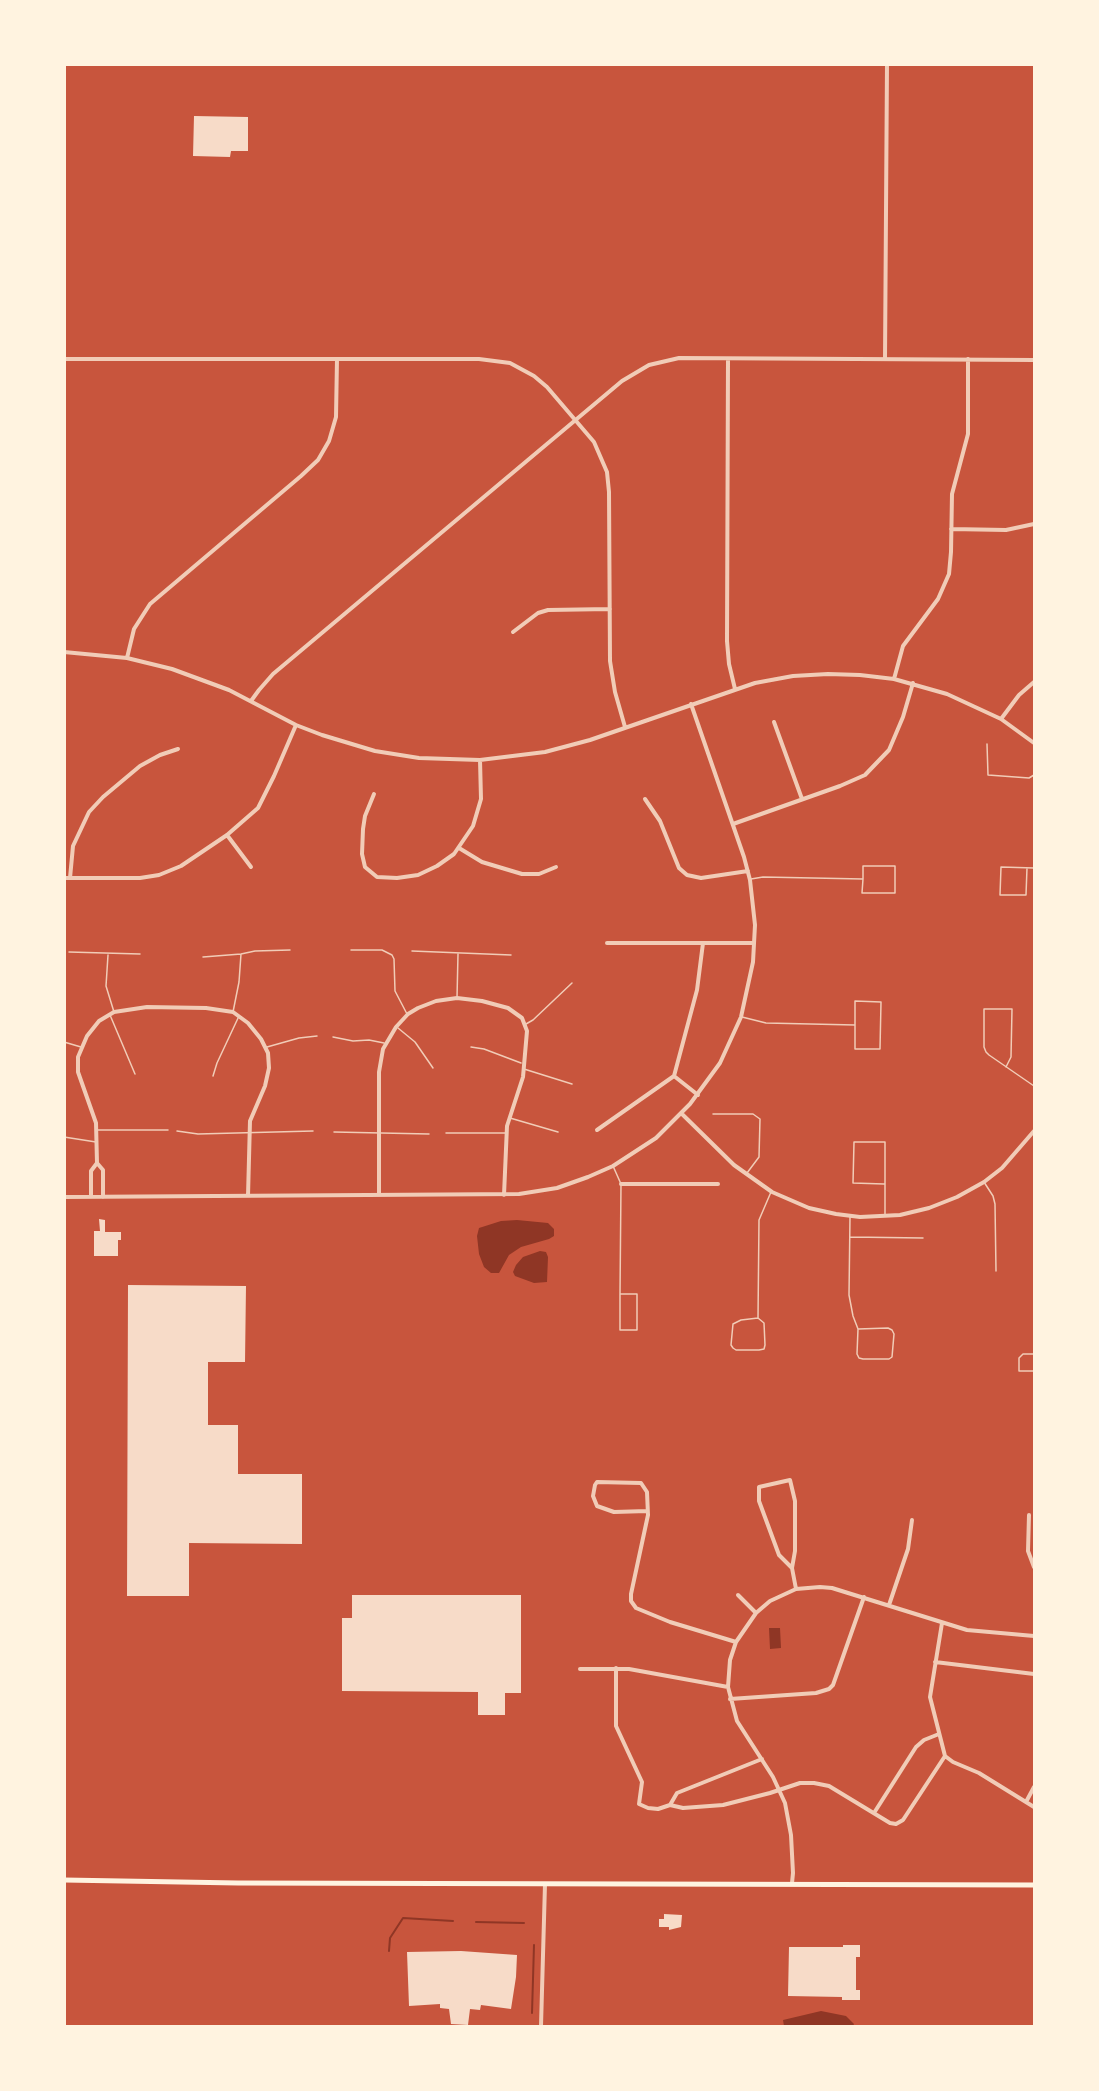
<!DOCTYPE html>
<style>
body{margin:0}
#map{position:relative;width:1099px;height:2091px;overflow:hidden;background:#c8553d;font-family:Lato,sans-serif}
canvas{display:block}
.frame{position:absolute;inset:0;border:66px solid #fff3e0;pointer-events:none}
</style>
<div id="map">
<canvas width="1099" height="2091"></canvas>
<div class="frame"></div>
</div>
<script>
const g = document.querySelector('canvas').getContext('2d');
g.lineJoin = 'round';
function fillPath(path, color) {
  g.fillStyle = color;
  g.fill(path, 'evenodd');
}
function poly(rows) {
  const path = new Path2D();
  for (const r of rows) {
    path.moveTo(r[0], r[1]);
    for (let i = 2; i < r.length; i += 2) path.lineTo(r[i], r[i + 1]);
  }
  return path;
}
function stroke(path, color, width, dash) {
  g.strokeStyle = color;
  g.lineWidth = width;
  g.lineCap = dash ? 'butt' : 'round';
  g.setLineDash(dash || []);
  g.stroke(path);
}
fillPath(poly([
 [517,1220,548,1223,554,1229,554,1236,549,1239,521,1247,509,1255,499,1273,491,1273,484,1267,479,1254,477,1236,479,1228,501,1221],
 [540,1251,546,1252,548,1257,547,1282,534,1283,515,1276,513,1272,516,1265,523,1257],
 [769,1628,780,1628,781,1648,770,1649],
 [821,2011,846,2016,854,2024,853,2026,784,2026,783,2020]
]), '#8f3625');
stroke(poly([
 [476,1922,524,1923],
 [389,1951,390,1938,403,1918,453,1921],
 [532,2013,534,1945]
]), '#8f3625', 2);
fillPath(poly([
 [194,116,248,117,248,151,231,151,230,157,193,156],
 [99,1219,105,1220,105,1232,121,1232,121,1240,118,1240,118,1256,94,1256,94,1231,100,1231],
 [128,1285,246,1286,245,1362,208,1362,208,1425,238,1425,238,1474,302,1474,302,1544,189,1543,189,1596,127,1596],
 [352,1595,521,1595,521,1693,505,1693,505,1715,478,1715,478,1692,342,1691,342,1618,352,1618],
 [664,1914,682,1915,681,1927,669,1930,669,1927,659,1927,659,1919,664,1919],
 [843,1945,860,1945,860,1957,856,1957,856,1990,860,1990,860,2000,842,2000,842,1997,788,1996,789,1947,843,1947],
 [461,1951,517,1955,516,1977,511,2009,481,2005,480,2010,470,2009,468,2025,451,2024,449,2009,440,2008,440,2004,409,2006,407,1952]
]), '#f7dbc8');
stroke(poly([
 [987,744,988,775,1029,778,1034,775],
 [1027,868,1026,895,1000,895,1001,867,1034,868],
 [751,879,763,877,863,879,862,893,895,893,895,866,863,866,863,879],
 [351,950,382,950,392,955,394,959,395,991,407,1014],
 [412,951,511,955],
 [69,952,140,954],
 [108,955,106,986,114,1012],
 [203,957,241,954,255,951,290,950],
 [457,998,458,954],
 [233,1012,239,982,241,954],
 [110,1015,135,1074],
 [742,1017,766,1023,855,1025,855,1049,880,1049,881,1002,855,1001,855,1025],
 [526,1024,533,1020,572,983],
 [398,1028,415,1042,433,1068],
 [333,1037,353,1041,369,1040,384,1043],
 [64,1042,81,1047],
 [267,1047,299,1038,317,1036],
 [471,1047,484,1049,521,1063],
 [1006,1067,1011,1057,1012,1009,984,1009,984,1047,986,1052,989,1055,1034,1086],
 [524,1069,572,1084],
 [213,1076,217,1063,239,1016],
 [713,1114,753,1114,760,1119,759,1157,747,1173],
 [510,1118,558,1132],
 [98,1130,168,1130],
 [177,1131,198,1134,313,1131],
 [334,1132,429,1134],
 [446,1133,505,1133],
 [64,1137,96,1142],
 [613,1166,621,1184,620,1294,620,1330,637,1330,637,1294,620,1294],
 [984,1182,993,1196,995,1204,996,1271],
 [884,1184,853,1183,854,1142,885,1142,885,1216],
 [850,1217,849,1295,853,1316,858,1329,857,1354,859,1358,863,1359,889,1359,892,1357,894,1334,892,1330,888,1328,858,1329],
 [850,1237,923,1238],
 [758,1318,741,1320,733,1324,731,1345,733,1348,736,1350,759,1350,764,1349,765,1345,764,1323,758,1318,759,1220,771,1192],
 [1034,1354,1023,1354,1019,1358,1019,1371,1034,1371]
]), '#f1ccb7', 1.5);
stroke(poly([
 [64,359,479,359,510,363,534,376,547,387,594,442,607,472,609,492,610,661,615,692,625,727],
 [728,359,727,641,729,664,735,689],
 [885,359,887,64],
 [951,529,1006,530,1034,524],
 [513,632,538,613,548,610,610,609],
 [64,652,127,658,172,669,229,690,296,725,322,735,375,751,419,758,480,760,545,752,590,740,755,683,793,676,828,674,860,675,894,679,947,694,1001,719,1034,743],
 [127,658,134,629,150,604,301,476,318,460,329,441,336,417,337,359],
 [894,679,903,646,938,599,949,574,951,552,952,494,968,434,968,359],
 [251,701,259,690,273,674,622,381,649,365,679,358,1034,360],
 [1001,719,1019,695,1034,682],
 [774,722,802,799],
 [374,794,365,816,363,829,362,854,365,867,377,877,397,878,418,875,437,866,454,854,473,826,481,799,480,760],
 [645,799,660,821,679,868,687,875,701,878,748,871],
 [733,824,840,786,865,775,889,750,903,717,913,683],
 [227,835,251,867],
 [459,848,482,862,522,874,539,874,556,867],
 [64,878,140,878,159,875,181,866,227,835,258,808,274,776,296,725],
 [70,878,73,846,89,812,103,797,140,766,160,755,178,749],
 [607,943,754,943],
 [674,1076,698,1095],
 [682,1114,734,1165,772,1192,809,1208,836,1214,860,1217,900,1215,929,1208,957,1197,984,1182,1002,1168,1034,1131],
 [597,1130,674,1076,697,990,703,943],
 [97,1163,103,1170,103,1197],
 [621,1184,718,1184],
 [379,1195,379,1072,383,1049,396,1027,408,1014,418,1008,436,1001,457,998,482,1001,508,1008,522,1018,527,1031,523,1077,507,1126,504,1195],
 [64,1197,519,1194,557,1188,588,1177,613,1166,656,1138,690,1104,720,1063,741,1017,753,962,755,925,750,880,744,857,691,704],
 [91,1197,91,1171,97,1163,96,1123,78,1072,78,1057,87,1036,99,1021,114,1012,147,1007,206,1008,233,1012,248,1023,261,1039,268,1053,269,1068,265,1086,250,1121,248,1196],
 [647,1511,614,1512,597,1506,593,1496,595,1485,597,1482,641,1483,647,1492,648,1515,631,1594,631,1601,636,1608,670,1622,736,1642],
 [1029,1515,1028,1551,1034,1567],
 [792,1568,795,1551,795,1501,790,1480,759,1487,759,1501,779,1555,792,1568,796,1589],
 [738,1595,756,1613],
 [889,1605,908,1549,912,1520],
 [942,1623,930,1697,945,1756],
 [935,1662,1034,1674],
 [616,1668,616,1726,642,1782,639,1804,648,1808,658,1809,670,1805,683,1808,723,1805,770,1793,800,1783,814,1783,829,1786,890,1823,896,1824,903,1820,945,1756],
 [580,1669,629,1669,728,1687],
 [730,1699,816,1693,829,1689,833,1685,864,1597],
 [945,1756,953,1762,979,1773,1034,1807],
 [1026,1802,1034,1787],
 [670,1805,677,1793,762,1759],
 [874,1813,916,1747,924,1740,939,1734],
 [792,1883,793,1873,791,1835,785,1803,773,1777,737,1721,728,1687,730,1660,736,1642,756,1613,770,1601,796,1589,820,1587,832,1588,967,1630,1034,1636],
 [541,2026,545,1884]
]), '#f1ccb7', 4);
stroke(poly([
 [64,1880,238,1883,1034,1885]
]), '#fff3e0', 5);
</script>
